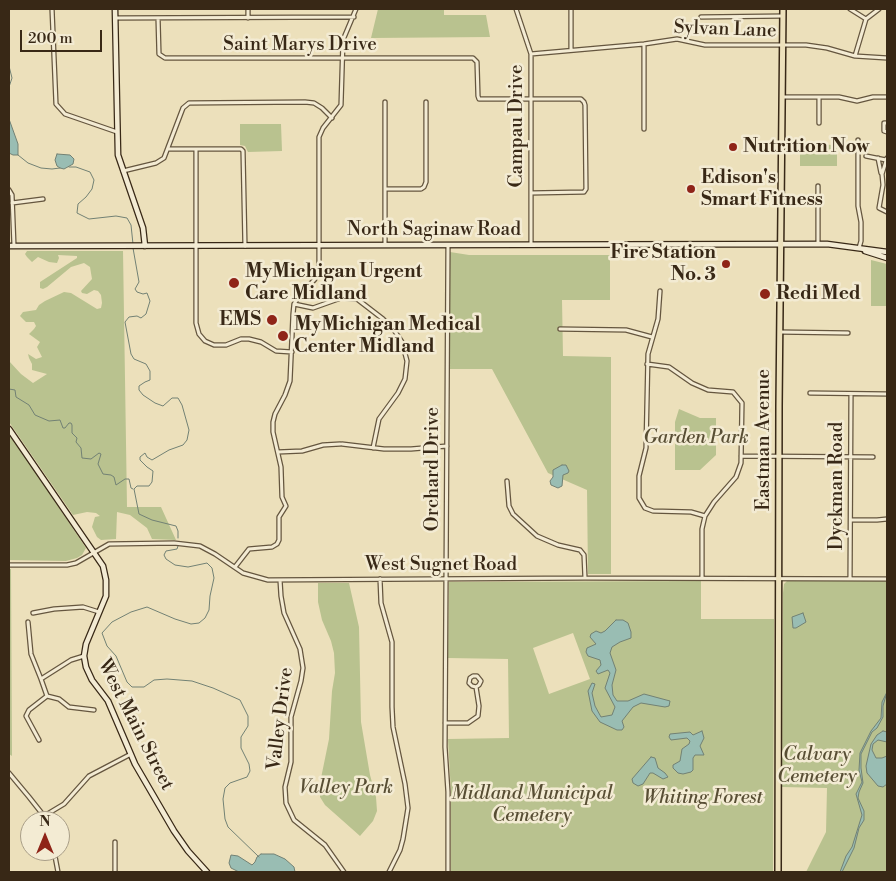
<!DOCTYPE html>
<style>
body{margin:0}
#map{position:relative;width:896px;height:881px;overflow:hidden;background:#ece0bb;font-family:"Libre Bodoni",serif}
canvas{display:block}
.frame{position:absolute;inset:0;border:10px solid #382816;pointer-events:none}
.north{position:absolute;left:20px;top:811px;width:50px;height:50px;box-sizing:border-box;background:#f3ebd3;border:1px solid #a89d87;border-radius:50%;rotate:0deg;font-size:14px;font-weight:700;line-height:20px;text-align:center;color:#382816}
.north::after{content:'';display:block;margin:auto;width:18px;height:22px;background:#8f2418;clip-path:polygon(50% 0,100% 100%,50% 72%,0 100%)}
.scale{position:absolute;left:20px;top:30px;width:82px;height:22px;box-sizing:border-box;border:2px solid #382816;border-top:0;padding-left:6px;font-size:15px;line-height:18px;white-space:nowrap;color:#382816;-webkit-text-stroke:4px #f3ebd3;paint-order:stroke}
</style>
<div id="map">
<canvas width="896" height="881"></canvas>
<div class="frame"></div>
<div class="north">N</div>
<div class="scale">200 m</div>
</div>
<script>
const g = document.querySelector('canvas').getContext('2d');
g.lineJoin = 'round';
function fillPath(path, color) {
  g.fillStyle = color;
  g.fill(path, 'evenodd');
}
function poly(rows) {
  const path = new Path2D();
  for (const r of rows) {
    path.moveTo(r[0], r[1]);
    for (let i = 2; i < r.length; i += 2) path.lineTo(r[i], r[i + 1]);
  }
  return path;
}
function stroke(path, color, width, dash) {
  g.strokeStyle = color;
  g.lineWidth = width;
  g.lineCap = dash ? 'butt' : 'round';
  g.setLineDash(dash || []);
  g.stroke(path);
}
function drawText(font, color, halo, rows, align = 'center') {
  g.font = font + ' "Libre Bodoni",serif';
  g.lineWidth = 5;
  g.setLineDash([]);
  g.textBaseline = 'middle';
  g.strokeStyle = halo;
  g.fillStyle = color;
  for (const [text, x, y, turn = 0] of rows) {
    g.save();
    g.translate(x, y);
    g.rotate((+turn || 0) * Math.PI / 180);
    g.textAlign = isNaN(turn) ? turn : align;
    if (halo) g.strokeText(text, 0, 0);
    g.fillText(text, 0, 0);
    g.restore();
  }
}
fillPath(poly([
 [378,9,444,9,444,15,486,15,490,37,371,38],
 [240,124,281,124,282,151,248,152,245,146,240,145],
 [800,144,837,145,837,166,800,166],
 [27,251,123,251,127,507,161,507,176,540,152,539,147,528,130,515,117,512,116,539,101,540,97,537,92,527,95,517,100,516,96,513,87,512,73,515,9,422,9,361,21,374,33,383,47,374,32,370,32,364,29,358,28,354,36,359,42,357,37,347,40,342,29,334,34,329,36,326,34,322,26,322,20,316,23,312,36,310,39,305,45,301,64,292,71,293,97,309,101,308,102,303,101,295,98,291,94,290,87,294,82,293,81,291,92,279,90,267,84,263,71,267,47,287,43,289,40,288,40,282,77,258,77,256,58,255,59,258,57,263,49,262,38,257,32,262,27,257,25,254],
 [450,252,469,255,610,255,610,300,562,300,563,356,611,357,611,574,588,574,587,490,548,473,492,369,450,369],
 [871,260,887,264,887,306,871,306],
 [679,409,700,418,716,418,716,455,700,470,675,470,675,422],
 [9,433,86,548,82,555,77,558,66,561,9,560],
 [9,569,11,569,12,756,9,754],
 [788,580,887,580,887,872,806,872,826,832,827,788,782,787,783,593,784,584],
 [701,581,701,619,774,619,773,872,451,872,451,793,448,739,509,738,508,659,448,658,449,582],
 [573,633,590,679,549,694,533,648],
 [318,583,349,583,359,627,361,722,370,775,376,797,377,811,373,821,360,836,325,805,320,797,320,783,329,739,332,691,335,673,334,653,331,641,322,620,318,602]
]), '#b9c28f');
const water = poly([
 [9,119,18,144,18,155,13,155,9,153,9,119],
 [57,154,70,155,74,159,73,164,64,169,60,168,57,166,55,160,57,154],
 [562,465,566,465,569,471,568,473,563,475,562,486,558,488,551,485,550,481,553,477,553,470,562,465],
 [803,613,806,622,796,628,793,628,792,617,803,613],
 [616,620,623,620,628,623,631,632,631,638,620,642,612,647,610,653,616,670,612,685,613,695,617,701,628,701,644,694,670,701,669,706,665,707,641,703,633,707,622,721,624,727,622,730,617,730,600,722,592,711,588,691,592,683,595,684,592,693,595,706,601,717,612,715,615,707,605,688,610,673,608,670,598,674,596,671,601,665,600,660,588,656,586,652,587,648,596,644,590,637,591,634,596,631,601,633,605,631,616,620],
 [887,692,883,706,883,717,877,728,872,732,861,754,861,768,863,783,859,792,858,798,864,811,864,820,859,828,854,848,842,872,840,872,846,856,852,847,862,815,856,794,862,782,859,770,860,753,871,731,881,718,882,702,887,692],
 [702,731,704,738,700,746,704,755,695,755,693,758,693,770,691,772,683,774,678,773,673,768,673,765,680,761,682,749,689,744,690,741,687,738,671,740,669,737,670,734,690,732,693,735,702,731],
 [883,731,887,732,887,742,878,740,873,744,872,750,876,758,882,758,887,756,887,784,883,787,878,786,867,773,866,766,871,744,877,735,883,731],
 [651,757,655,758,658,768,665,773,668,777,663,779,653,773,650,773,643,784,638,786,633,783,632,779,651,757],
 [261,854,274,854,285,859,294,867,295,872,239,872,231,868,229,863,231,855,238,856,252,865,255,862,257,857,261,854]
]);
fillPath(water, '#99bdb3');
stroke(water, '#728174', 1);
stroke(poly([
 [9,66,12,78,9,87],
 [18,155,28,163,41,168,52,169,60,168],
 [69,167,76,167,90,172,94,180,92,189,86,197,78,204,77,213,89,219,116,216,127,218,131,225,133,244],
 [133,248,139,282,135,289,137,292,143,294,147,293,150,301,146,314,141,318,137,316,129,317,125,322,131,354,134,359,146,364,150,371,150,380,145,382,139,386,139,390,143,395,155,403,163,406,172,398,178,398,182,405,189,430,187,440,183,445,169,450,152,460,147,457,145,453,140,457,140,460,147,467,153,471,152,482,149,486,137,486,134,489,139,514,152,520,176,526,178,531,178,538],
 [9,382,9,384],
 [9,389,15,390,16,397,29,405,35,415,49,421,60,420,63,428,65,428,69,423,71,423,72,425,72,433,77,438,76,442,81,448,82,458,91,459,99,453,101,454,98,464,103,474,111,475,114,477,116,485,125,479,129,479,131,488,133,489],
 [178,546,177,549,166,551,164,555,166,559,175,565,188,567,207,563,212,568,214,578,210,596,209,610,205,618,199,623,191,624,175,619,147,607,131,612,112,622,102,633,107,646,116,656,127,682,132,687,144,687,154,680,167,679,192,681,213,688,240,700,248,716,248,726,241,737,241,748,249,764,250,771,247,777,230,783,225,788,223,799,225,819,228,827,259,857]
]), '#728174', 1);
const street = poly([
 [52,9,56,104,65,114,117,132],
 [248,9,248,18],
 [516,9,531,54,531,244],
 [571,9,571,49],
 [850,9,866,19],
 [701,17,783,16],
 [115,18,354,17],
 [158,18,159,54,165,58,473,58,477,62,478,96,479,99,581,99,584,102,585,105,586,189,584,192,531,193],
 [644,44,644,129],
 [531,54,644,44,677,39,705,45,806,45,827,48,855,56,887,58],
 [855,56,866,19,879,9],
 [782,97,839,97,857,101,873,97,887,97],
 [385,102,385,245],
 [819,123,819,97],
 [887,123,884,123,884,131,887,132],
 [858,140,858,206,861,222,861,241,859,248],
 [169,149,241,149,243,151,245,246],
 [196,149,196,323,199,334,205,341,214,345,226,345,241,339,249,339,261,342,276,351,292,352],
 [866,156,886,160],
 [878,158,881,173],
 [887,158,882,174,883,185,879,208,887,212],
 [123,171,156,163,164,158,183,108,189,103,305,102,314,103,322,108,332,118],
 [385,189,421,189,424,187,426,182,426,102],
 [9,190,12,195,14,246],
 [12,203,43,199],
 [818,244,818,186],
 [448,245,445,747,448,792,448,872],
 [660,291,658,319,648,354,646,448,639,476,639,498,645,508,653,511,691,512,705,516],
 [294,304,313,308,341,298,357,299,383,319,394,330,402,342,407,361,405,379,398,393,379,419,373,448],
 [560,329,626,330,652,337],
 [780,332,848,333],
 [647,364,669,367,692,383,708,390,733,392,742,403,741,463,736,477,714,502,705,516,702,529,702,578],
 [810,393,887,394],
 [342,444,384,449,411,449,447,446],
 [278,452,302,451,323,445,340,444],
 [741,456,873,457],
 [507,481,509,506,513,514,537,536,558,545,580,550,584,555,585,578],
 [851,520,877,520,887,519],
 [9,565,67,565,76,563,109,544,174,543,200,546,215,554,243,573,268,580,585,578,887,579],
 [235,567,249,549,272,547,277,544,279,540,279,517,286,506,282,497,281,467,273,432,273,422,275,414,285,395,290,381,293,314,294,304,300,295,315,279,319,270,319,137,323,128,341,105,343,40,356,9],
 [380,579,381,603,392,642,392,707,393,727,405,784,408,808,403,839,400,850,389,872],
 [850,579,851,394],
 [280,580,281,596,284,613,300,649,303,668,301,681,291,717,291,762,285,787,286,803,294,820,325,845,344,872],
 [33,613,54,609,83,607,99,612],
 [28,622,31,654,41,679],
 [47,696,59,699,69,707,94,710],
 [445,723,468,723,478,716,479,706,476,687,472,686,469,683,470,678,473,676,477,676,481,681,479,685,476,687],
 [39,740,26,716,29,710,47,696,41,679,71,660,84,656],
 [9,773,29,797,44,816,45,821],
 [44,816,64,804,89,776,131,754],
 [115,842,115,872],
 [54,851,58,872]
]);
const secondary = poly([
 [115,9,118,155,143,228,145,246],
 [9,246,827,244,887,252],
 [865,251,887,258],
 [9,429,103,566,106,580,106,596,86,644,84,656,86,667,92,680,108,701,135,764,174,831,188,851,207,872]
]);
const primary = poly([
 [778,872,779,406,783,9]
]);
stroke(street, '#65563f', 5.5);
stroke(secondary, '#382816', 7);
stroke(primary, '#382816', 8);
stroke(street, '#f3ebd3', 3);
stroke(secondary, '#f3ebd3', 4.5);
stroke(primary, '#ece0bb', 5);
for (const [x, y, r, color] of [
 [733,147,5,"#8f2418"],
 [691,189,5,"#8f2418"],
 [726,264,5,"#8f2418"],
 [234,283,6,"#8f2418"],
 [765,294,6,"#8f2418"],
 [272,320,6,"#8f2418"],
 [283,336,6,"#8f2418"]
]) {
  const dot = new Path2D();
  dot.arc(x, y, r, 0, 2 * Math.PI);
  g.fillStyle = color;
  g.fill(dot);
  stroke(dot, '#f3ebd3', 2);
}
drawText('19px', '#382816', '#f3ebd3', [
 ["Sylvan Lane",725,30,2],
 ["Saint Marys Drive",300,45],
 ["Campau Drive",517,126,-90],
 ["North Saginaw Road",434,230],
 ["Eastman Avenue",764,440,-90],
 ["Orchard Drive",433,469,-90],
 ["Dyckman Road",837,486,-90],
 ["West Sugnet Road",441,565],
 ["Valley Drive",281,719,-83],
 ["West Main Street",135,725,63]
]);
drawText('bold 19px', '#382816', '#f3ebd3', [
 ["Nutrition Now",743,147],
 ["Edison's",701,178],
 ["Smart Fitness",701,200],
 ["Fire Station",716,253,"right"],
 ["No. 3",716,275,"right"],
 ["MyMichigan Urgent",245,272],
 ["Care Midland",245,294],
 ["Redi Med",776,294],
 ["EMS",261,320,"right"],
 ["MyMichigan Medical",294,325],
 ["Center Midland",294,347]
], 'left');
drawText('italic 19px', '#584e34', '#f3ebd3', [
 ["Garden Park",696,438],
 ["Calvary",817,755],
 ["Cemetery",817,777],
 ["Valley Park",346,788],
 ["Midland Municipal",532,794],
 ["Cemetery",532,816],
 ["Whiting Forest",703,798]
]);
</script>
